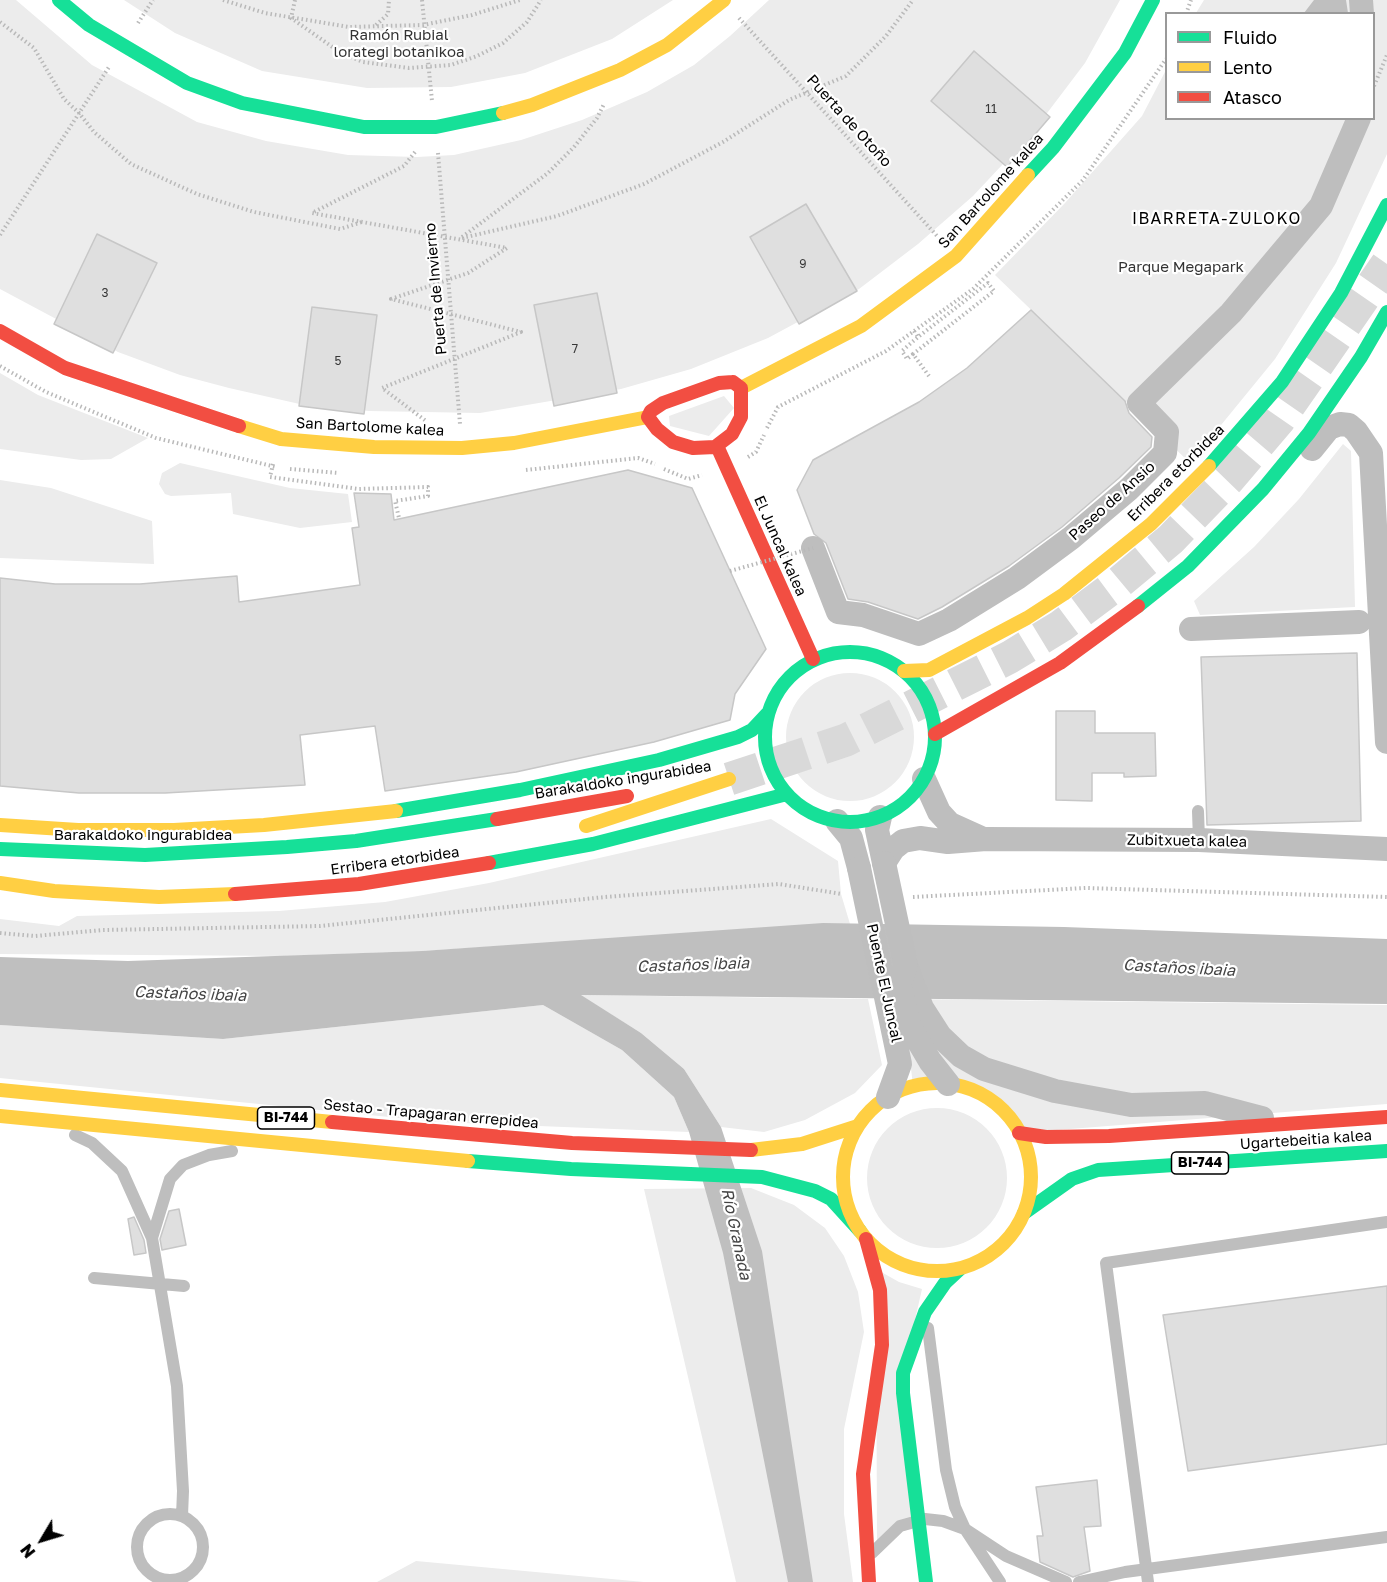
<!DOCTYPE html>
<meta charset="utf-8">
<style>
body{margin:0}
#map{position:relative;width:1387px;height:1582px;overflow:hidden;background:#fff;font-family:"Golos Text",sans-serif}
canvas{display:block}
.legend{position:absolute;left:1165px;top:12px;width:210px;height:108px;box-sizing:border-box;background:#fff;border:2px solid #999;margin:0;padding:8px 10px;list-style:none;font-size:18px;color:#000}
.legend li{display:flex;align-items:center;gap:12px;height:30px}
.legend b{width:30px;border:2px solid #999}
.north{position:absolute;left:12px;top:1510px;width:60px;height:60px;-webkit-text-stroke:4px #fff;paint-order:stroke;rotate:232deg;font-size:16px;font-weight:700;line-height:24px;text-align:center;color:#000}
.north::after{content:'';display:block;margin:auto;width:21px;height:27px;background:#000;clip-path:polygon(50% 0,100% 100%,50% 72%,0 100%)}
</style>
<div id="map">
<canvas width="1387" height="1582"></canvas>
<ul class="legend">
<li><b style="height:8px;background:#16e098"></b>Fluido</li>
<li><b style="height:8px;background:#ffcf43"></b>Lento</li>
<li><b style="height:8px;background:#f24e42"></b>Atasco</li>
</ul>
<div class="north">N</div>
</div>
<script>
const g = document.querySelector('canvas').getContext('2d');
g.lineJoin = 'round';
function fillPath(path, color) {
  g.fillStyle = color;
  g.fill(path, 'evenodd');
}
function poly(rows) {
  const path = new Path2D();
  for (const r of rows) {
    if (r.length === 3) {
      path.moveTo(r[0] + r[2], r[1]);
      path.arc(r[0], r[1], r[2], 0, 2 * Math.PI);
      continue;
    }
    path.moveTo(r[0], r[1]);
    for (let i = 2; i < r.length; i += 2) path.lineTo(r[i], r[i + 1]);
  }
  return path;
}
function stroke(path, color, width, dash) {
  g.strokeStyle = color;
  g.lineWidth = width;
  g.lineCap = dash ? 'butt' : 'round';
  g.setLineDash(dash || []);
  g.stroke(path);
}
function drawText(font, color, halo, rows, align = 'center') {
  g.font = font + ' "Golos Text",sans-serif';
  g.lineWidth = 4.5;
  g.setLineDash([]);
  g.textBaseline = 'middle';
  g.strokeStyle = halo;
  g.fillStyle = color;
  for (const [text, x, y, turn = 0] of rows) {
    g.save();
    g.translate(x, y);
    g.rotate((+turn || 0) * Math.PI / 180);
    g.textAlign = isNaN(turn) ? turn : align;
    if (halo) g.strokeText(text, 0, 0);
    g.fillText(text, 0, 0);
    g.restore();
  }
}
fillPath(poly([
 [0,0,16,0,92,65,197,122,266,141,348,155,417,157,454,155,521,140,582,120,647,92,694,65,730,36,769,0,1120,0,1085,63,1032,133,973,196,918,244,859,289,768,338,691,369,621,389,480,413,369,411,304,405,229,388,180,375,118,352,0,289],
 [124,0,673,0,612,39,525,73,451,87,367,88,262,71,175,33],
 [1204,0,1387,0,1387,154,1336,263,1275,359,1190,463,995,275,1065,203,1142,116,1166,70,1166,118,1374,118,1374,14,1196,13],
 [0,373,38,395,148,438,111,459,81,460,0,449],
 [724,396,734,408,709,436,670,426,669,416],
 [1343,444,1351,451,1355,607,1200,615,1194,601,1254,547,1299,499],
 [180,463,290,488,348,494,352,522,300,528,233,514,231,493,171,496,165,494,159,484,162,473],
 [0,480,51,488,152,521,154,564,0,558],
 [850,737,64],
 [771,819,838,861,841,894,850,924,422,951,283,956,0,954,0,919,59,926,77,916,279,911,385,902,489,883],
 [580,995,868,999,882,1065,855,1093,805,1120,764,1132,721,1127,684,1069,641,1033],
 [903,999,1387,1005,1387,1104,1019,1133,998,1106,966,1088,947,1084,913,1086],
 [543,1005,622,1050,674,1097,689,1132,439,1122,0,1078,0,1025,223,1039],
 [937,1178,70],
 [751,1188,794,1205,825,1228,844,1256,858,1292,864,1332,844,1429,844,1514,853,1582,736,1582,644,1189],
 [876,1269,899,1282,922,1289,907,1355,919,1520,877,1546],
 [416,1561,644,1582,377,1582]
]), '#ececec');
fillPath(poly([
 [1314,0,1346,0,1348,13,1304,13],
 [823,923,1064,927,1387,939,1387,1004,581,995,641,1033,684,1069,721,1127,762,1251,813,1582,788,1582,723,1253,689,1132,674,1097,622,1050,543,1005,223,1039,0,1025,0,957,128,961,422,951]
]), '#bfbfbf');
const building = poly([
 [974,51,1050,117,1007,167,931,101,974,51],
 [806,204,857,291,799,324,750,237,806,204],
 [97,234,157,263,113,353,54,324,97,234],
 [597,293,617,393,554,406,534,305,597,293],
 [312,307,377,315,364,414,299,406,312,307],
 [1031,310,1125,401,1129,413,1152,437,1151,447,1119,478,1062,527,1009,566,942,607,918,619,868,602,848,599,826,543,814,534,797,490,813,460,919,402,967,368,1031,310],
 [628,470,692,488,766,649,735,694,730,720,654,742,516,772,385,791,375,726,300,735,305,785,165,793,79,793,0,786,0,578,55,584,140,584,237,576,239,602,360,585,352,528,359,527,354,493,391,494,394,520,628,470],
 [1357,653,1361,821,1207,825,1201,657,1357,653],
 [1056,711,1095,711,1095,733,1155,733,1156,776,1124,777,1124,773,1092,773,1092,801,1056,800,1056,711],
 [179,1209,186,1245,162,1250,160,1239,169,1211,179,1209],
 [134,1217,144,1240,146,1253,134,1255,128,1219,134,1217],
 [1387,1286,1387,1444,1188,1471,1163,1315,1387,1286],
 [1097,1480,1101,1526,1084,1527,1090,1571,1073,1577,1040,1562,1037,1536,1043,1536,1036,1487,1097,1480]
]);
fillPath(building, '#dfdfdf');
stroke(building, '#c7c7c7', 1.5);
stroke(poly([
 [729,779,846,740,1010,657,1061,626,1116,585,1171,539,1228,480,1279,420,1387,264]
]), '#d9d9d9', 33, [33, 16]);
stroke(poly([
 [223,0,265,13,349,27,423,25,472,15,520,0],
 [295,0,291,18,341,53,363,62,409,68,451,65,477,56,503,43,527,22,541,0],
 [422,0,432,101],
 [1186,14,1191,0],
 [739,18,938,237],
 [0,22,34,48,64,99,79,113,94,132,131,164,197,194,254,212,340,229,362,222],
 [138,23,153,0],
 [376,25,388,14,389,0],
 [1374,86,1387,55],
 [415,152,404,166,312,213,507,248,468,273,391,299,521,332,382,388,426,421],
 [438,153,460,424],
 [0,235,109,67],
 [462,237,548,173,574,147,597,118,604,104],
 [462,238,557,216,644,184,723,142,789,100,846,76,886,36,913,0],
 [914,331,918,337,988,283,994,291,913,354,929,376],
 [913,354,907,359,902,351,918,337],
 [0,366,46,392,156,438,276,467],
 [767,428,778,407,886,351,973,289,1083,180,1166,59],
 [748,457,756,452,764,435],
 [273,464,270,477,359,489,428,487,428,496,395,501,399,518],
 [290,469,339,473],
 [664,469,688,479,702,475],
 [526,470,638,458,655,464],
 [913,897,1086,888,1387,897],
 [0,933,35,936,103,930,320,926,605,897,779,884,842,894]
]), '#b9b9b9', 4, [1.5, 3]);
stroke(poly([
 [1198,811,1199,840],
 [75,1135,92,1143,122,1171,152,1238,177,1386,183,1491,182,1516],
 [152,1238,170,1179,183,1165,209,1155,232,1151],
 [94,1278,184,1286],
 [928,1328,946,1470,955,1507,965,1529,1000,1582],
 [170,1547,33],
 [872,1553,900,1526,925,1519,943,1521,965,1529,1006,1556,1066,1582],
 [1079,1582,1125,1572,1387,1537],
 [1148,1582,1106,1263,1387,1222]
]), '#bebebe', 12);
stroke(poly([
 [1361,0,1362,14],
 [1312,449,1329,428,1340,424,1349,425,1356,431,1371,453,1387,742],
 [813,548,838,612,863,615,919,634,949,620,1017,578,1071,538,1129,489,1165,453,1167,432,1139,403,1231,313,1321,206,1359,118],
 [1191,629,1359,622],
 [924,779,939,812,950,824,981,838],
 [880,817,877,830,884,863],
 [837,821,851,838,859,868],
 [884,863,893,849,903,841,920,838,948,842,986,839,1199,840,1387,849],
 [906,966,922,1008,940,1036,961,1056,984,1069,1055,1091,1131,1105,1205,1103,1262,1118]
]), '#bebebe', 24);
stroke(poly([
 [59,0,89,25,187,83,242,103,364,127,436,127,503,113],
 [1028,175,1053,148,1125,53,1153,0],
 [1209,466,1282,382,1341,293,1387,205],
 [1138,606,1188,566,1263,489,1309,433,1361,357,1387,312],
 [850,737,85],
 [396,811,520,790,659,760,738,737,752,730,767,714],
 [0,849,145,855,287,847,356,841,497,819],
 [489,863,593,844,787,794],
 [468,1161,571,1169,762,1177,815,1191,831,1199,860,1231],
 [1024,1213,1072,1179,1098,1170,1387,1151],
 [926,1582,903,1393,903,1373,925,1312,945,1283,960,1269]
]), '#16e098', 14);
stroke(poly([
 [503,113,532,105,620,70,667,45,724,0],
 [741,388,861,326,956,256,1028,175],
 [239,426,281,439,374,447,462,448,514,443,648,417],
 [904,671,929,670,1027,618,1064,594,1151,524,1209,466],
 [0,825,78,830,174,830,264,825,396,811],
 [586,826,729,779],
 [0,883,54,891,159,897,235,894],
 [937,1177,94],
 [0,1090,332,1122],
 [0,1116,468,1161],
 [751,1150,802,1144,858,1126]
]), '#ffcf43', 14);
stroke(poly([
 [0,331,65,368,239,426],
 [733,382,741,388,741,417,732,434,715,447,693,448,673,442,657,429,648,417,651,411,663,403,719,383,733,382],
 [717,446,813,659],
 [935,734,1060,663,1138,606],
 [497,819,627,796],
 [235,894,359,884,489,863],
 [332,1122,572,1143,751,1150],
 [1019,1133,1046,1137,1109,1136,1387,1117],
 [866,1239,880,1290,882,1345,863,1474,869,1582]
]), '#f24e42', 14);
stroke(poly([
 [730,571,813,548]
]), '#b9b9b9', 4, [1.5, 3]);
stroke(poly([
 [884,863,906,966,899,984,910,1027,930,1061,948,1084],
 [859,868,900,1064,888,1097]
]), '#bebebe', 24);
drawText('12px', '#383838', null, [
 ["11",991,109],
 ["9",803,264],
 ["3",105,293],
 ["7",575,349],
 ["5",338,361]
]);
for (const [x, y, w] of [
 [286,1118,57],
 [1200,1163,57]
]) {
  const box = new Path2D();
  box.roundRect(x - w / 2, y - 11, w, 22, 4.5);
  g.fillStyle = '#fff';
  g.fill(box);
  stroke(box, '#000', 1.5);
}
drawText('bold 14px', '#000', null, [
 ["BI-744",286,1118],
 ["BI-744",1200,1163]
]);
drawText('15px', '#333', '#fff', [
 ["Ramón Rubial",399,35],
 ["lorategi botanikoa",399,52],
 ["Parque Megapark",1181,267]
]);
drawText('15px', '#000', '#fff', [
 ["Puerta de Otoño",849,121,48],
 ["San Bartolome kalea",991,191,-48],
 ["Puerta de Invierno",436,289,-95],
 ["San Bartolome kalea",370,427,3],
 ["Erribera etorbidea",1176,473,-45],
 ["Paseo de Ansio",1112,501,-42],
 ["El Juncal kalea",780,546,66],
 ["Barakaldoko ingurabidea",623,780,-9],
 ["Barakaldoko ingurabidea",143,835],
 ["Zubitxueta kalea",1187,841,1],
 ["Erribera etorbidea",395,861,-8],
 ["Puente El Juncal",884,983,78],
 ["Sestao - Trapagaran errepidea",431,1114,5],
 ["Ugartebeitia kalea",1306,1140,-4]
]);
g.letterSpacing = '1.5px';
drawText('16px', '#000', '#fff', [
 ["IBARRETA-ZULOKO",1217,219]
]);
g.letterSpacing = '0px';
drawText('italic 16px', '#444', '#fff', [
 ["Castaños ibaia",693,965,-2],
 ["Castaños ibaia",1179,968,3],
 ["Castaños ibaia",190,994,2],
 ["Río Granada",736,1234,78]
]);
</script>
